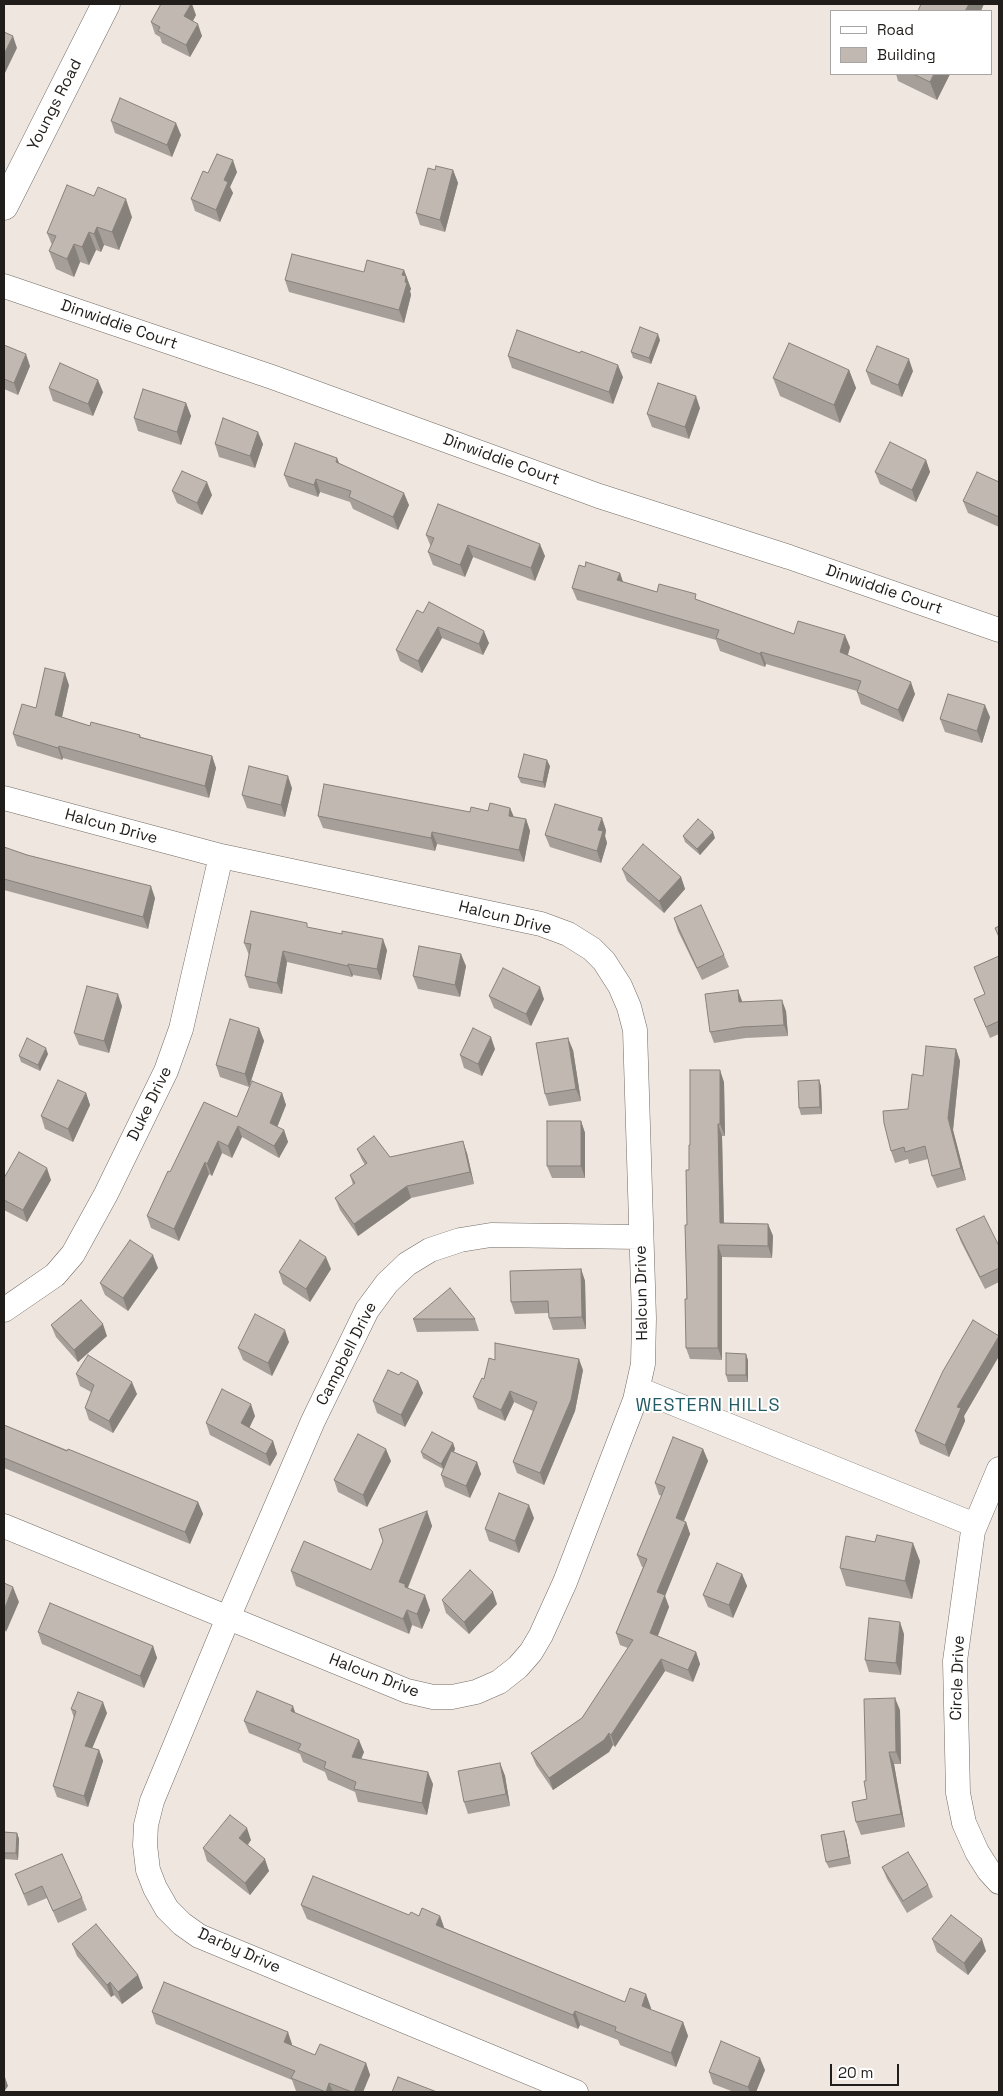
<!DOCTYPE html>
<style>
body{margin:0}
#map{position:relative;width:1003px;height:2096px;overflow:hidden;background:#efe6df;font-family:"Space Grotesk",sans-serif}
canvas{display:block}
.frame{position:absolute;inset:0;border:5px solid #201d1a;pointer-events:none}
.legend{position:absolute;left:830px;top:10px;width:162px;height:65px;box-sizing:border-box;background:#fff;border:1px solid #a6a5a3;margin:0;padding:6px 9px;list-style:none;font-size:15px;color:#201d1a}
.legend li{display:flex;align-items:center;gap:10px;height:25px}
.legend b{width:25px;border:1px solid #a6a5a3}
.scale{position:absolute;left:830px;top:2064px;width:69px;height:22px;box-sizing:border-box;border:2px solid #201d1a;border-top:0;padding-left:6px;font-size:15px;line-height:18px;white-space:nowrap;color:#201d1a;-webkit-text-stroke:4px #fff;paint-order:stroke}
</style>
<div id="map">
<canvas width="1003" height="2096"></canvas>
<div class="frame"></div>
<ul class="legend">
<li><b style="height:6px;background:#fff"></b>Road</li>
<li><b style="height:14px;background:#c1b8b1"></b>Building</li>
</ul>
<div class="scale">20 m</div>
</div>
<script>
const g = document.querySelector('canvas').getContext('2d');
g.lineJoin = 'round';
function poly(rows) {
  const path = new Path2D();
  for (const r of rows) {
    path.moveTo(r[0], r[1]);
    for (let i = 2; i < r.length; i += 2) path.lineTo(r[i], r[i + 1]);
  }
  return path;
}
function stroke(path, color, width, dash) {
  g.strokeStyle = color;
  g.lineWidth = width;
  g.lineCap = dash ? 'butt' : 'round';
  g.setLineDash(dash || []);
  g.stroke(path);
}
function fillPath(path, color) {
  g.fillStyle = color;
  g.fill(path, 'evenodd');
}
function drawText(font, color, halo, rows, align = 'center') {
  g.font = font + ' "Space Grotesk",sans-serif';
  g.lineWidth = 4;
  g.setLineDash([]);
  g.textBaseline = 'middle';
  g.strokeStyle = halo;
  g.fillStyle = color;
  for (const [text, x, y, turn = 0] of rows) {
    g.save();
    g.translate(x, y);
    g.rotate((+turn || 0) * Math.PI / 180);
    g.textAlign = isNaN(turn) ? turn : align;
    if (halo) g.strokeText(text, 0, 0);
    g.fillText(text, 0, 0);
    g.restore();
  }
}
const minor = poly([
 [4,286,272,377,599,496,789,557,999,630],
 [4,798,221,856,541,924,568,934,592,949,604,961,620,986,629,1007,635,1030,644,1318,643,1364,635,1400,565,1582,541,1635,531,1652,518,1667,499,1682,476,1692,452,1697,433,1697,407,1691,4,1526],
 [4,1310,55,1275,73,1254,106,1194,166,1071,181,1029,221,856],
 [638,1389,975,1525],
 [999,1469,973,1531,955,1661,958,1793,964,1823,977,1852,989,1871,999,1882],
 [576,2092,199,1936,182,1924,167,1909,155,1888,148,1870,145,1845,146,1825,152,1801,228,1618,313,1421,367,1310,387,1283,407,1264,430,1250,460,1240,491,1235,641,1237]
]);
const tertiary = poly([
 [4,206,106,4]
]);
stroke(minor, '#736c65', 25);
stroke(tertiary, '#736c65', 29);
stroke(minor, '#fff', 24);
stroke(tertiary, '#fff', 28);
fillPath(poly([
 [196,15,193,21,202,36,190,57,162,43,160,37,155,34,151,22],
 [896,74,950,74,937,100,898,81],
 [111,121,181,135,172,157,115,133],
 [435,170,453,170,458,183,445,232,420,225,416,213],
 [237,172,230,187,233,193,220,222,195,211,191,199,208,173],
 [132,217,119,250,104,245,101,252,96,250,89,265,80,262,74,277,56,269,49,251,52,245,47,233],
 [404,270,411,289,410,291,411,295,404,323,289,292,285,280,364,272],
 [660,340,651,364,633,358,631,352],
 [4,345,30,366,18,395,4,389],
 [508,356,623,377,613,404,512,368],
 [849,370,856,388,840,423,780,396,773,378],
 [866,371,913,371,902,397,871,384],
 [49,389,103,392,93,416,53,401],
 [186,403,191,416,181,445,138,431,134,418],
 [700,408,689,439,652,427,647,414],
 [215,444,263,444,255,468,219,457],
 [926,460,930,472,916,502,880,484,875,472],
 [340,464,409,505,398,530,353,509,350,502,320,492,318,497,289,487,284,475],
 [999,482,999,527,968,513,963,501],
 [172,491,212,495,202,515,177,503],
 [426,535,545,556,535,581,473,557,465,577,433,565,428,552,431,547],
 [620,573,623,582,657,592,698,600,794,634,850,647,848,655,915,694,903,722,861,704,857,692,857,691,766,664,765,667,720,651,716,640,577,600,572,588],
 [423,613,489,643,483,655,442,638,422,673,400,661,396,650],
 [69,685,62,717,90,726,140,735,141,737,212,756,216,768,209,798,63,758,62,760,17,746,13,734,36,708],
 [990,717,982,743,945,732,940,719],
 [550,766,545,788,521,783,518,777],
 [292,788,285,817,247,808,242,795],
 [510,808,514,817,526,819,530,831,524,862,437,844,435,851,323,828,318,816,470,812],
 [606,830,605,836,607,843,601,863,550,847,545,835],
 [683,836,715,838,700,855,685,842],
 [4,847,155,898,148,929,4,890],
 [622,869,681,877,685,889,664,913,627,881],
 [674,918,724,955,729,967,702,980,678,931],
 [244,943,387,950,381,980,353,975,352,977,287,962,282,994,249,988,245,976,249,955],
 [999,956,999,1034,990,1038,974,999,985,995,974,967],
 [466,966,460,997,418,989,413,976],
 [738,990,742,1002,786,1011,788,1036,746,1038,714,1043,710,1032],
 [489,996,544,999,531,1026,494,1008],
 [122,1006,109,1053,79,1045,74,1033],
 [259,1028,264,1041,249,1087,220,1077,216,1065],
 [495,1049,482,1076,464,1068,460,1055],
 [956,1049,960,1061,953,1130,966,1180,937,1188,932,1176,928,1159,909,1164,908,1159,895,1163,891,1151,923,1076],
 [573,1050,581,1101,549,1106,545,1094],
 [48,1054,40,1071,21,1062,19,1056],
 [819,1080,821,1086,822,1114,801,1115,799,1108],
 [724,1082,725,1136,722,1136,724,1223,768,1224,773,1236,772,1258,722,1257,722,1360,690,1359,686,1348,687,1225,690,1145],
 [86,1093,90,1105,73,1142,45,1129,41,1116],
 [282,1093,286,1105,277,1127,284,1130,288,1142,279,1158,242,1137,232,1158,222,1153,212,1176,209,1174,179,1241,151,1228,147,1216,170,1172,237,1117],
 [581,1121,585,1133,585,1178,552,1178,547,1166],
 [357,1149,390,1157,467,1153,474,1184,411,1198,358,1236,340,1210,335,1198,353,1185,350,1175,365,1165,362,1160],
 [4,1178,51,1180,27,1222,4,1210],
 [956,1229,999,1246,999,1282,985,1289,961,1242],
 [158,1268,128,1311,105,1295,100,1283],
 [331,1269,310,1302,283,1284,279,1272],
 [581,1269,585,1281,586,1329,553,1330,549,1318,549,1313,515,1314,511,1302],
 [413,1319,475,1319,479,1331,417,1332],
 [51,1325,107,1336,78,1362,56,1337],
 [999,1336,999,1356,964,1416,965,1421,949,1457,920,1444,915,1431],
 [289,1342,272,1376,243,1360,238,1348],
 [495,1360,583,1370,575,1411,544,1485,517,1473,513,1462,533,1411,514,1402,505,1421,478,1409,473,1397],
 [748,1360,748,1382,728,1382,726,1375],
 [76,1374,137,1394,113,1433,89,1420,85,1408,91,1392,80,1386],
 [418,1381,423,1393,405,1427,377,1413,373,1401],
 [255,1416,249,1427,273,1441,277,1454,270,1466,210,1435,206,1423],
 [4,1425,198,1502,203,1514,190,1544,4,1468],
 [453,1443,455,1449,454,1452,477,1462,481,1474,470,1498,445,1487,441,1475,443,1469,423,1458,421,1452],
 [703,1449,708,1461,684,1521,686,1522,690,1534,665,1596,669,1607,658,1636,696,1652,700,1664,693,1682,665,1671,615,1747,613,1745,609,1752,553,1790,536,1765,531,1753,582,1718,628,1648,620,1645,616,1633,643,1567,642,1567,637,1555,662,1496,659,1495,655,1483],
 [391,1461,367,1507,338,1492,334,1480],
 [427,1511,432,1526,408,1588,430,1610,422,1629,412,1625,409,1634,296,1586,291,1571,371,1570],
 [534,1518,519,1553,489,1541,485,1529],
 [920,1561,912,1599,846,1586,840,1568],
 [742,1574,747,1586,733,1618,708,1607,703,1595],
 [442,1600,497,1604,469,1634,446,1613],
 [38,1632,153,1646,157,1658,144,1688,42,1644],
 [904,1634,901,1675,869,1672,865,1660],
 [71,1709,107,1713,92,1748,99,1750,103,1761,88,1807,57,1797,53,1786,74,1718],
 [900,1710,901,1764,894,1764,905,1827,861,1835,856,1822,867,1799,866,1781],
 [296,1713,364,1752,361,1759,433,1784,427,1815,358,1802,355,1792,328,1780,325,1772,303,1762,300,1754,249,1733,244,1721],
 [500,1763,505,1776,510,1806,468,1814,464,1802],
 [4,1832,17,1833,19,1839,18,1860,4,1859],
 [846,1837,851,1864,829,1868,826,1862],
 [251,1840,248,1845,269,1871,250,1895,207,1861,203,1848],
 [882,1867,928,1885,933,1897,907,1913,887,1879],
 [15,1874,82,1898,87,1910,58,1923,47,1898,28,1906],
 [301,1905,419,1916,440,1916,444,1928,625,2002,651,2008,651,2010,683,2022,688,2036,676,2067,620,2045,618,2040,580,2025,578,2029,307,1919],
 [932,1939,986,1951,968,1975,937,1952],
 [72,1944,138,1975,143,1988,122,2004,114,1995,111,1997,77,1956],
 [152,2012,292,2044,292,2046,315,2055,366,2063,370,2075,363,2092,300,2092,296,2091,292,2080,156,2024],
 [765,2070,756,2092,734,2092,713,2084,709,2072]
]), '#a69e98');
fillPath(poly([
 [191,4,192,4,196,15,189,28,184,16],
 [969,4,984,4,981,11,965,11],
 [198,24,202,36,190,57,186,45],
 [13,36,17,48,4,75,4,54],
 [934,74,950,74,937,100,930,82],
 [176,123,181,135,172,157,167,145],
 [233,160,237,172,230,187,233,193,220,222,216,210,224,180],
 [453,170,458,183,445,232,440,220],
 [126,199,132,217,119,250,112,232],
 [97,227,104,245,101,252,94,234],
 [89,232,96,250,89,265,82,247],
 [74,244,80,262,74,277,67,259],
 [404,270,411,289,410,291,411,295,404,323,399,310,402,275],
 [658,334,660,340,651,364,649,358],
 [26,354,30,366,18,395,14,383],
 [909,359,913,371,902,397,898,385],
 [618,365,623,377,613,404,609,392],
 [849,370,856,388,840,423,834,405],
 [98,380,103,392,93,416,88,404],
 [696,396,700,408,689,439,685,427],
 [186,403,191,416,181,445,177,432],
 [258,432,263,444,255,468,250,456],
 [337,458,342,470,336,462],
 [926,460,930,472,916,502,912,490],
 [316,479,320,492,318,497,314,485],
 [207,482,212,495,202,515,197,503],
 [404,493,409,505,398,530,393,517],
 [540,544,545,556,535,581,531,568],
 [468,545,473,557,465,577,460,565],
 [620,573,624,585,617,580],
 [438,627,442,638,422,673,418,661],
 [484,631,489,643,483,655,479,644],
 [845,635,850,647,845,664,840,652],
 [761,652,766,664,765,667,760,654],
 [65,673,69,685,60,726,55,715],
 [911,682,915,694,903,722,898,710],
 [985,705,990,717,982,743,977,731],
 [59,746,63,758,62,760,58,748],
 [212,756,216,768,209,798,205,786],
 [547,760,550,766,545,788,543,782],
 [288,776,292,788,285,817,281,805],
 [510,808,515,820,509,816],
 [602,818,606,830,605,836,607,843,601,863,597,851,598,830],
 [526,819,530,831,524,862,519,850],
 [432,832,437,844,435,851,431,838],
 [713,832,715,838,700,855,697,849],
 [681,877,685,889,664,913,659,901],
 [151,886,155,898,148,929,143,917],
 [383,939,387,950,381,980,377,969],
 [283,951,287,962,282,994,277,983],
 [461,954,466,966,460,997,455,985],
 [348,964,353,975,352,977,348,966],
 [540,987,544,999,531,1026,526,1014],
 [738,990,742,1001,743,1013,739,1002],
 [118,994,122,1006,109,1053,104,1041],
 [782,1000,786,1011,788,1036,784,1025],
 [259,1028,264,1041,249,1087,245,1074],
 [491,1037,495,1049,482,1076,478,1064],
 [568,1038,573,1050,581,1101,576,1089],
 [46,1048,48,1054,40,1071,38,1065],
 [956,1049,960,1061,953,1130,966,1180,961,1168,948,1118],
 [720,1070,724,1082,725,1136,720,1124],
 [819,1080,821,1086,822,1114,820,1107],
 [86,1093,90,1105,73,1142,68,1129],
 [282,1093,286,1105,274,1135,270,1123],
 [581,1121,585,1133,585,1178,581,1166],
 [718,1124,722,1136,724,1235,720,1223],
 [238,1126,242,1137,232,1158,228,1146],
 [284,1130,288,1142,279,1158,274,1146],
 [218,1141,222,1153,212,1176,207,1164],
 [463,1141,467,1153,474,1184,470,1172],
 [205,1162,209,1174,179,1241,174,1229],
 [47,1168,51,1180,27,1222,23,1210],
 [407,1186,411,1198,358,1236,354,1224],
 [768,1224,773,1236,772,1258,768,1246],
 [718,1245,722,1257,722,1360,718,1348],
 [153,1255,158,1268,128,1311,123,1298],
 [326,1257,331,1269,310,1302,306,1289],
 [581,1269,585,1281,586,1329,582,1317],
 [103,1324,107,1336,78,1362,74,1350],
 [285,1330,289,1342,272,1376,268,1363],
 [999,1336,999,1356,964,1416,965,1421,949,1457,945,1445,957,1407],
 [746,1354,748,1360,748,1382,746,1375],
 [579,1359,583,1370,575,1411,544,1485,540,1473],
 [418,1381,423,1393,405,1427,401,1415],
 [132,1382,137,1394,113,1433,109,1421],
 [510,1391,514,1402,505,1421,501,1410],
 [251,1404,255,1416,246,1435,241,1423],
 [273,1441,277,1454,270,1466,266,1454],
 [453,1443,455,1449,444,1470,441,1464],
 [386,1449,391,1461,367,1507,363,1495],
 [703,1449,708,1461,680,1530,676,1518],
 [477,1462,481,1474,470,1498,466,1486],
 [198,1502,203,1514,190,1544,185,1532],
 [529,1505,534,1518,519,1553,515,1541],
 [427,1511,432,1526,407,1589,399,1582],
 [686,1522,690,1534,665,1596,669,1607,654,1645,650,1633,657,1592],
 [913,1543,920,1561,912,1599,905,1581],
 [742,1574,747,1586,733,1618,729,1605],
 [13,1587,19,1602,6,1632,4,1627,4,1610],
 [493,1592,497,1604,469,1634,464,1622],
 [425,1595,430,1610,422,1629,417,1614],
 [407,1610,412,1625,409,1634,403,1619],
 [900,1622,904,1634,901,1675,896,1663],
 [153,1646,157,1658,144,1688,140,1676],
 [696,1652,700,1664,693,1682,688,1670],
 [661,1659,665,1671,615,1747,611,1735],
 [895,1698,900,1710,901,1764,896,1752],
 [103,1702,107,1713,89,1756,85,1746],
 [293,1706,297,1718,291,1711],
 [609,1733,613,1745,609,1752,553,1790,549,1778],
 [359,1740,364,1752,357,1769,352,1757],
 [99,1750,103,1761,88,1807,84,1796],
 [889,1752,894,1764,905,1827,901,1814],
 [500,1763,505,1776,510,1806,506,1794],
 [428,1772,433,1784,427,1815,422,1803],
 [247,1828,251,1840,243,1850,239,1838],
 [844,1831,846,1837,851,1864,849,1857],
 [17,1833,19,1839,18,1860,16,1853],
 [265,1859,269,1871,250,1895,245,1883],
 [440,1916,445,1930,436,1925],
 [982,1939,986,1951,968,1975,964,1963],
 [138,1975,143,1988,122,2004,118,1992],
 [110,1982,114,1995,111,1997,107,1985],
 [646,1994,651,2008,647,2020,642,2006],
 [575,2011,580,2025,578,2029,573,2015],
 [683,2022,688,2036,676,2067,671,2053],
 [288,2032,292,2044,288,2055,284,2042],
 [760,2058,765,2070,756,2092,750,2092,748,2087],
 [366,2063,370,2075,363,2092,354,2092],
 [4,2074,8,2086,4,2092],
 [329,2083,333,2092,326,2092]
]), '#87817c');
const building = poly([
 [161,4,191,4,184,16,198,24,186,45,158,31,160,27,151,22,161,4],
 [921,4,969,4,965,11,918,11,921,4],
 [4,32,13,36,4,54,4,32],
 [913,74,934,74,930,82,913,74],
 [120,98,176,123,167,145,111,121,120,98],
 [217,154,233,160,224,180,228,182,216,210,191,199,203,171,208,173,217,154],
 [436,166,453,170,440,220,416,213,428,168,435,170,436,166],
 [67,185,94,196,98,187,126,199,112,232,97,227,94,234,89,232,82,247,74,244,67,259,49,251,56,236,47,233,67,185],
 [292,254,364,272,367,260,404,270,402,275,406,276,405,282,407,283,399,310,285,280,292,254],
 [640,327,658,334,649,358,631,352,640,327],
 [517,330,580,353,581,351,618,365,609,392,508,356,517,330],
 [789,343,849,370,834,405,773,378,789,343],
 [4,345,26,354,14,383,4,379,4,345],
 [877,346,909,359,898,385,866,371,877,346],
 [60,363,98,380,88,404,49,388,60,363],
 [658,383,696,396,685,427,647,414,658,383],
 [143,389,186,403,177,432,134,418,143,389],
 [223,418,258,432,250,456,215,444,223,418],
 [890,442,926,460,912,490,875,472,890,442],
 [295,443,337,458,336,462,404,493,393,517,349,497,351,491,316,479,314,485,284,475,295,443],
 [182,471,207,482,197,503,172,491,182,471],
 [977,472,999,482,999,517,963,501,977,472],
 [438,504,540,544,531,568,468,545,460,565,428,552,434,538,426,535,438,504],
 [586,562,620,573,617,580,657,592,659,584,696,594,695,599,794,634,798,621,845,635,840,652,911,682,898,710,857,692,861,681,761,652,760,654,716,638,719,630,572,588,579,565,585,567,586,562],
 [429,602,484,631,479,644,438,627,418,661,396,650,417,610,423,613,429,602],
 [45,668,65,673,55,715,90,726,91,722,140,735,139,737,212,756,205,786,59,746,58,748,13,734,22,704,36,708,45,668],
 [948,694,985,705,977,731,940,719,948,694],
 [524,754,547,760,543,782,518,777,524,754],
 [249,766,288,776,281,805,242,795,249,766],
 [324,784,470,812,471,807,488,811,490,803,510,808,509,816,526,819,519,850,432,832,431,838,318,816,324,784],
 [555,804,602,818,598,830,603,831,597,851,545,835,555,804],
 [698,819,713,832,697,849,683,836,698,819],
 [643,844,681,877,659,901,622,869,643,844],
 [4,847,27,855,151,886,143,917,4,879,4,847],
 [701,905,724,955,697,968,674,918,701,905],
 [251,911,307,923,307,927,342,934,342,931,383,939,377,969,348,964,348,966,283,951,277,983,245,976,251,944,244,943,251,911],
 [999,926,999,937,995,928,999,926],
 [419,946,461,954,455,985,413,976,419,946],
 [999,956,999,1021,986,1027,974,999,985,994,974,967,999,956],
 [503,968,540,987,526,1014,489,996,503,968],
 [87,986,118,994,104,1041,74,1033,87,986],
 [738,990,739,1002,782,1000,784,1025,742,1027,710,1032,705,994,738,990],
 [230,1019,259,1028,245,1074,216,1065,230,1019],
 [473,1028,491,1037,478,1064,460,1055,473,1028],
 [27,1038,46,1048,38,1065,19,1056,27,1038],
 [568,1038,576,1089,545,1094,536,1043,568,1038],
 [926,1046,956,1049,948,1118,961,1168,932,1176,925,1146,905,1152,904,1147,891,1151,884,1123,883,1111,908,1109,912,1074,923,1076,926,1046],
 [690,1070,720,1070,720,1124,718,1124,720,1223,768,1224,768,1246,718,1245,718,1348,686,1348,685,1299,687,1299,685,1225,687,1225,686,1170,689,1170,689,1145,690,1145,690,1070],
 [58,1080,86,1093,68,1129,41,1116,58,1080],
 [819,1080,820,1107,799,1108,798,1081,819,1080],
 [252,1081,282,1093,270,1123,284,1130,274,1146,238,1126,228,1146,218,1141,207,1164,205,1162,174,1229,147,1216,168,1171,170,1172,204,1102,237,1117,252,1081],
 [547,1121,581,1121,581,1166,547,1166,547,1121],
 [374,1136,390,1157,463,1141,470,1172,407,1186,354,1224,335,1198,355,1183,350,1175,367,1163,357,1149,374,1136],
 [19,1152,47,1168,23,1210,4,1200,4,1178,19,1152],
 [984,1216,999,1246,999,1268,980,1277,956,1229,984,1216],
 [130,1240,153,1255,123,1298,100,1283,130,1240],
 [300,1240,326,1257,306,1289,279,1272,300,1240],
 [581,1269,582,1317,549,1318,548,1301,511,1302,510,1271,581,1269],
 [450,1288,475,1319,413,1319,450,1288],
 [81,1300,103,1324,74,1350,51,1325,81,1300],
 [255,1314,285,1330,268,1363,238,1348,255,1314],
 [973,1320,999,1336,957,1407,961,1408,945,1445,915,1431,943,1371,973,1320],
 [495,1343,579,1359,571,1400,540,1473,513,1462,537,1402,510,1391,501,1410,473,1397,482,1378,484,1379,489,1358,495,1360,495,1343],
 [726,1353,746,1354,746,1375,726,1375,726,1353],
 [88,1355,132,1382,109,1421,85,1408,94,1385,76,1374,88,1355],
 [388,1370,399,1375,401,1372,418,1381,401,1415,373,1401,388,1370],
 [222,1389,251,1404,241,1423,273,1441,266,1454,206,1423,222,1389],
 [4,1425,67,1451,68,1449,198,1502,185,1532,4,1458,4,1425],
 [432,1432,453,1443,441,1464,421,1452,432,1432],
 [358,1434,386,1449,363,1495,334,1480,358,1434],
 [673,1437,703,1449,676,1518,686,1522,657,1592,665,1595,650,1633,696,1652,688,1670,661,1659,611,1735,609,1733,604,1740,549,1778,531,1753,582,1718,633,1640,616,1633,647,1559,637,1555,665,1487,655,1483,673,1437],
 [451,1451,477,1462,466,1486,441,1475,451,1451],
 [499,1493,529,1505,515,1541,485,1529,499,1493],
 [427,1511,399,1582,405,1584,405,1587,425,1595,417,1614,407,1610,403,1619,291,1571,304,1541,371,1570,383,1541,379,1529,427,1511],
 [877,1535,913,1543,905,1581,840,1568,846,1536,875,1542,877,1535],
 [717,1563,742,1574,729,1605,703,1595,717,1563],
 [470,1570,493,1592,464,1622,442,1600,470,1570],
 [4,1583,13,1587,4,1610,4,1583],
 [50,1603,153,1646,140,1676,38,1632,50,1603],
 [869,1618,900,1622,896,1663,865,1660,869,1618],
 [257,1691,293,1706,291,1711,359,1740,352,1757,428,1772,422,1803,354,1789,356,1782,324,1768,326,1762,298,1750,301,1744,244,1721,257,1691],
 [78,1692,103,1702,85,1746,99,1750,84,1796,53,1786,76,1711,71,1709,78,1692],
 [895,1698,896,1752,889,1752,901,1814,856,1822,852,1802,867,1799,864,1781,866,1781,864,1699,895,1698],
 [500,1763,506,1794,464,1802,458,1771,500,1763],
 [230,1815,247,1828,239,1838,265,1859,245,1883,203,1848,230,1815],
 [844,1831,849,1857,826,1862,821,1835,844,1831],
 [4,1832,17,1833,16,1853,4,1853,4,1832],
 [908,1852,928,1885,903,1901,882,1867,908,1852],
 [62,1854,82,1898,53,1911,42,1886,24,1894,15,1874,62,1854],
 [313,1876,409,1915,411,1912,419,1916,422,1908,440,1916,436,1925,625,2002,630,1988,646,1994,642,2006,683,2022,671,2053,615,2031,616,2027,575,2011,573,2015,301,1905,313,1876],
 [951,1915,982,1939,964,1963,932,1939,951,1915],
 [96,1924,138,1975,118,1992,110,1982,107,1985,72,1944,96,1924],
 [164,1982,288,2032,284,2042,315,2055,320,2044,366,2063,354,2092,352,2092,329,2083,326,2092,291,2078,295,2071,152,2012,164,1982],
 [721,2041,760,2058,748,2087,709,2072,721,2041],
 [398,2077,437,2092,392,2092,398,2077]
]);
fillPath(building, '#c1b8b1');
stroke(building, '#87817c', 1);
drawText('16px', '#201d1a', '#fff', [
 ["Youngs Road",55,105,-63],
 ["Dinwiddie Court",119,325,19],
 ["Dinwiddie Court",501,460,20],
 ["Dinwiddie Court",884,590,19],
 ["Halcun Drive",111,827,15],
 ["Halcun Drive",505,918,14],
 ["Duke Drive",150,1104,-64],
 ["Halcun Drive",642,1293,-91],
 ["Campbell Drive",347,1354,-63],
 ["Halcun Drive",374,1676,21],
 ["Circle Drive",958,1678,-88],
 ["Darby Drive",239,1951,24]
]);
g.letterSpacing = '1px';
drawText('18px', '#225b64', '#fff', [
 ["WESTERN HILLS",708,1406]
]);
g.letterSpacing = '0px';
</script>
